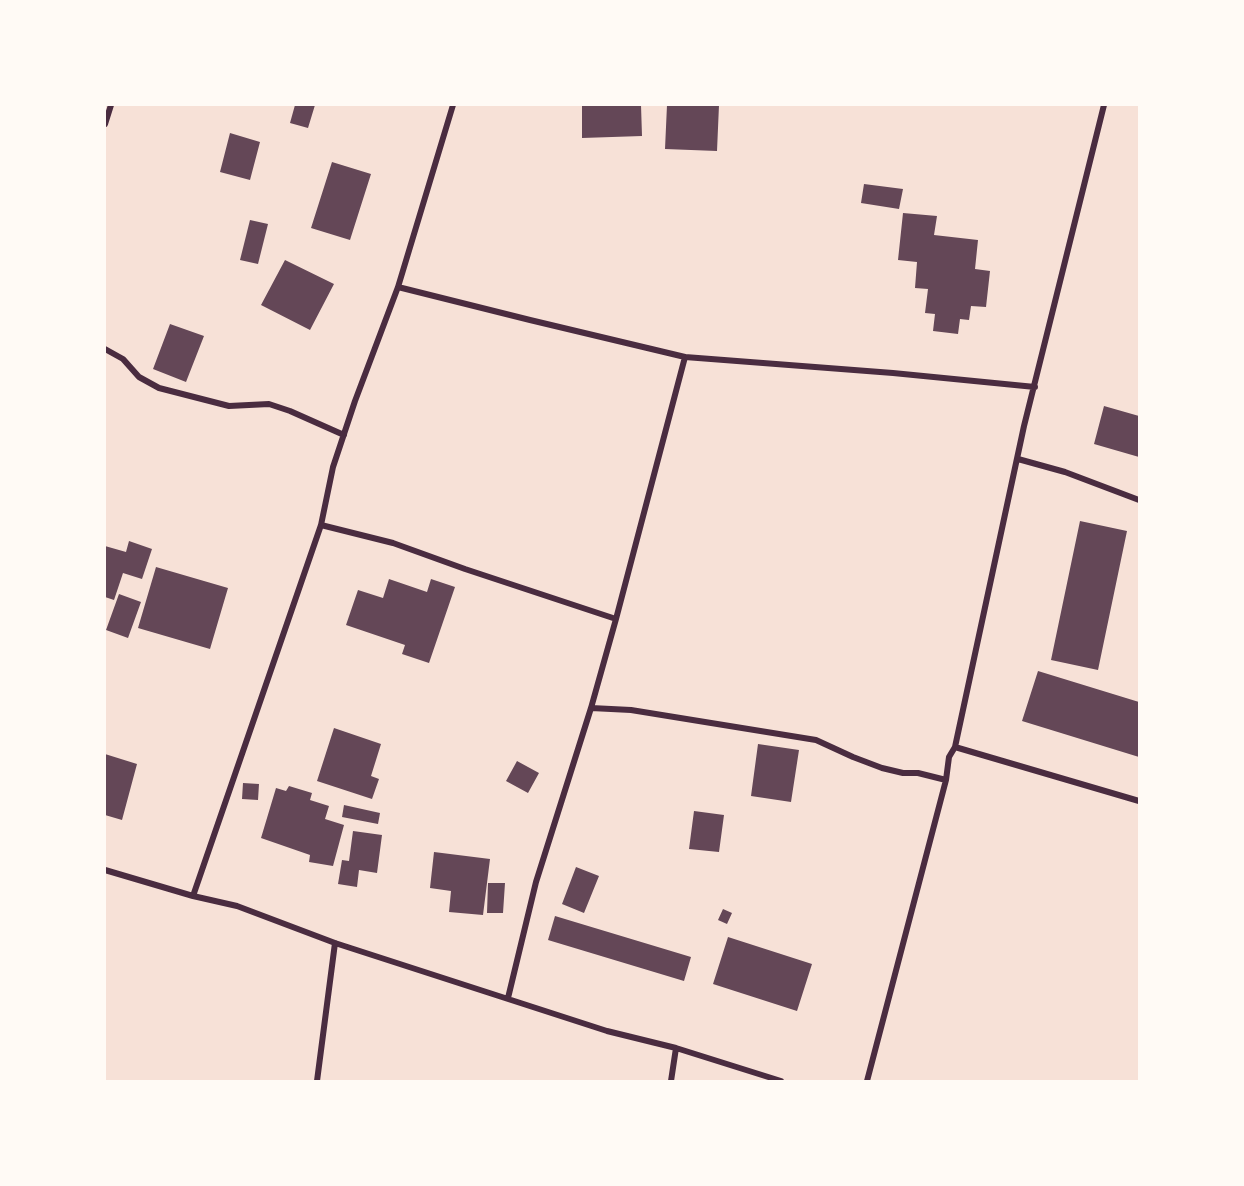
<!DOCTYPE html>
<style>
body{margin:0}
#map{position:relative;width:1244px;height:1186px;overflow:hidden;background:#f7e1d7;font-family:Manrope,sans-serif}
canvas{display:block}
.frame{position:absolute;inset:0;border:106px solid #fffaf5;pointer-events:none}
</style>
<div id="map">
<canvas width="1244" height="1186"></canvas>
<div class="frame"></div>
</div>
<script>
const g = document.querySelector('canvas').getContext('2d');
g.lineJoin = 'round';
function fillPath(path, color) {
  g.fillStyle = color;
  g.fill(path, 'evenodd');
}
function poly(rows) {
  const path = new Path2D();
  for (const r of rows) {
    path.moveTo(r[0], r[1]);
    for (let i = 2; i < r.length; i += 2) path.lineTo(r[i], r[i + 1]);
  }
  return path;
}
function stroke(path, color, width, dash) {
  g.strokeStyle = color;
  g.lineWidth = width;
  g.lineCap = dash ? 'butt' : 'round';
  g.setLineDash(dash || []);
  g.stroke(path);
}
fillPath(poly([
 [295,105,315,105,308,128,290,123],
 [582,105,641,105,642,136,582,138],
 [667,105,719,105,717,151,665,149],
 [230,133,260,142,250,180,220,172],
 [332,162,371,174,350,240,311,228],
 [864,184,903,189,899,209,861,203],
 [903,213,937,216,934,235,978,240,975,269,990,271,986,307,971,306,969,320,960,319,958,334,933,331,935,314,925,313,928,289,915,288,917,262,898,260],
 [250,220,268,224,258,264,240,260],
 [285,260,334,284,310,330,261,305],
 [170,324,204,336,186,382,153,369],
 [1104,406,1139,416,1139,457,1094,444],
 [1080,521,1127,531,1098,670,1051,660],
 [129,541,152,549,142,579,123,573,114,600,105,597,105,546,126,552],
 [156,567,228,588,210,649,138,628],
 [389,579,427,592,431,579,455,587,429,663,402,654,405,645,346,625,358,590,383,598],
 [119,594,141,602,128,638,106,630],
 [1038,671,1139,702,1139,757,1022,721],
 [334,728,381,744,371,776,379,779,372,799,317,781],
 [758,744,799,750,791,802,751,796],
 [105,754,137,764,122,820,105,815],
 [517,761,539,773,528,793,506,781],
 [243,783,259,784,258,800,242,799],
 [289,786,312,793,310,800,329,806,325,819,344,825,333,866,309,862,310,855,261,838,276,788,286,791],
 [344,805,380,813,378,824,342,817],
 [694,811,724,815,719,852,689,849],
 [353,831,382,835,377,873,359,870,357,887,338,884,342,860,349,861],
 [434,852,490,859,483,915,449,912,451,891,430,888],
 [576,867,599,876,584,913,562,904],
 [488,883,505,883,503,913,487,913],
 [723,909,732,913,727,924,718,920],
 [555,916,691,957,684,981,548,940],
 [728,937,812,964,797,1011,713,984]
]), '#644757');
stroke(poly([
 [105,124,111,105],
 [398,287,530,320,685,357,893,373,1035,387],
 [105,349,123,359,139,377,159,388,229,406,269,404,290,411,344,435],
 [1018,459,1065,472,1139,500],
 [321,525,393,543,465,569,616,619],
 [591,708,631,710,816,740,853,757,882,768,903,773,918,773,946,780],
 [955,747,1139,801],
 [105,870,193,896,237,906,335,943,607,1031,676,1048,781,1081],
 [193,896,321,525,333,467,355,401,398,287,453,105],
 [508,998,536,882,591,708,616,619,685,357],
 [317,1081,335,943],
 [671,1081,676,1048],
 [867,1081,946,780,949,757,955,747,1024,426,1104,105]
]), '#4a2c40', 6);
</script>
